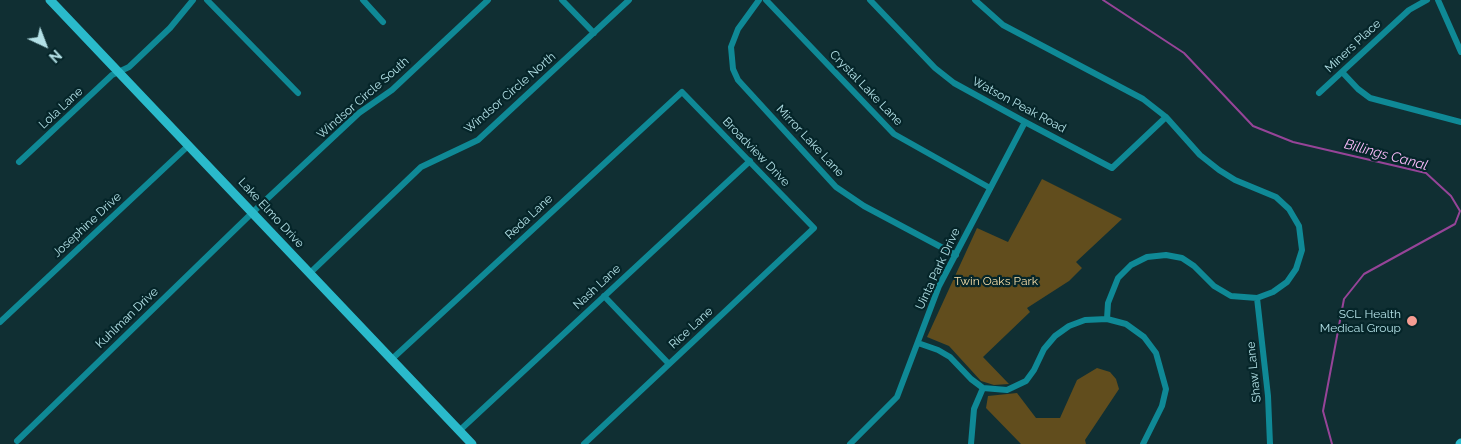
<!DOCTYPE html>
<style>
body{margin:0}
#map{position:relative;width:1461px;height:444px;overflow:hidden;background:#102f33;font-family:Raleway,sans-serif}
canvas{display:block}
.north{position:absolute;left:20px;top:20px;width:50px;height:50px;-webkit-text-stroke:4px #052529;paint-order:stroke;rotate:137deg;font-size:14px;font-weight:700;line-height:20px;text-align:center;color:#b3e0e6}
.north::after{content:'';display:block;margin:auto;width:18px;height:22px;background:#b3e0e6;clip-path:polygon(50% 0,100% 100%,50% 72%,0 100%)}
</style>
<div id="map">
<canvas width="1461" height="444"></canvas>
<div class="north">N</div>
</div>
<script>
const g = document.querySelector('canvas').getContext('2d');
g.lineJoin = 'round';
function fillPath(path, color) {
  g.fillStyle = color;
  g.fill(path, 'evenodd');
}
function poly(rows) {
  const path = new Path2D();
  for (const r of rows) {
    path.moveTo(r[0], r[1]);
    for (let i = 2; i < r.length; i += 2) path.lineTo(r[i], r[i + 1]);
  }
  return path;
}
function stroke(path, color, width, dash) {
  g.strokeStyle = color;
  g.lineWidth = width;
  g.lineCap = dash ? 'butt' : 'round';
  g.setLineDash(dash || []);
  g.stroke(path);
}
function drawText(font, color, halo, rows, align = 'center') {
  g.font = font + ' Raleway,sans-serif';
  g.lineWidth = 4.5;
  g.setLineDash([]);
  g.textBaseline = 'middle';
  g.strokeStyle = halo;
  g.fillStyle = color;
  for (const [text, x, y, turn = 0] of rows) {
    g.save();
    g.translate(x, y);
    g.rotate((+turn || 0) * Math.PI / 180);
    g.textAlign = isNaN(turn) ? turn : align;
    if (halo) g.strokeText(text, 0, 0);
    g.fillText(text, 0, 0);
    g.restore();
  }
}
fillPath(poly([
 [1042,179,1122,219,1076,262,1082,268,1069,281,1027,308,1030,312,983,357,1009,384,994,385,981,381,949,346,927,337,977,228,1008,242],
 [1097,368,1110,372,1116,379,1119,389,1085,440,1086,444,1021,444,986,408,988,396,1017,393,1036,418,1060,418,1077,380]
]), '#614d1d');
stroke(poly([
 [1103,0,1184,53,1253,126,1293,142,1426,173,1451,196,1460,211,1455,224,1364,274,1344,299,1323,411,1332,444]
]), '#964498', 2);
stroke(poly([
 [207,0,298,93],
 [363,0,383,22],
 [562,0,594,33],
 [759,0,738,29,731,47,733,69,738,80,836,187,864,206,956,255],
 [766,0,894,134,990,188],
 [870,0,935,68,954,83,1025,122,1112,168,1166,117,1200,155,1219,170,1235,180,1276,197,1289,209,1299,226,1302,250,1296,269,1287,282,1273,292,1257,298,1231,296,1214,286,1194,266,1182,258,1166,255,1147,257,1131,265,1118,278,1108,303,1107,319],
 [975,0,1003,25,1143,99,1166,117],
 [1438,0,1461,52],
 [1342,72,1358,89,1370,98,1461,122],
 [1319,93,1409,10,1427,0],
 [19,162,112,75,129,67,170,28,193,0],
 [310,273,421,167,478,140,629,0],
 [604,296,669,364],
 [1257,298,1268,396,1270,444],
 [0,322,189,145],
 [918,343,938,350,950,357,971,379,983,388,1007,390,1026,381,1034,370,1044,349,1055,336,1069,326,1085,320,1107,319,1126,324,1144,337,1156,353,1166,389,1162,406,1143,444],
 [392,359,682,92,814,228,584,444],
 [459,431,750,161],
 [17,441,253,212,359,113,392,90,488,0],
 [850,444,897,397,939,286,1025,122],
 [971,444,974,409,983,388]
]), '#0f8996', 6);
stroke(poly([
 [50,0,472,444],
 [1460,444,1461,443]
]), '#2abacb', 9);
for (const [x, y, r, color] of [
 [1412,321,6,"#f59c92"]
]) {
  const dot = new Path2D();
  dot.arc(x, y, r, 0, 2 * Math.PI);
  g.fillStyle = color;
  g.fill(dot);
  stroke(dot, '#052529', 2);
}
drawText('12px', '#b3e0e6', '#052529', [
 ["Miners Place",1353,46,-43],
 ["Crystal Lake Lane",866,88,46],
 ["Windsor Circle North",510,93,-41],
 ["Windsor Circle South",363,98,-41],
 ["Watson Peak Road",1019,105,28],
 ["Lola Lane",61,108,-43],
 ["Mirror Lake Lane",810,141,47],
 ["Broadview Drive",756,152,46],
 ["Lake Elmo Drive",271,213,47],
 ["Reda Lane",529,217,-43],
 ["Josephine Drive",87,225,-43],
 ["Uinta Park Drive",938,269,-65],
 ["Nash Lane",597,287,-43],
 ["Kuhlman Drive",127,318,-44],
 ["Rice Lane",691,328,-43],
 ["Shaw Lane",1254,372,-96]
]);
drawText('12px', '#f6dea9', '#052529', [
 ["Twin Oaks Park",996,281]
]);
drawText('12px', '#b3e0e6', '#052529', [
 ["SCL Health",1401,314],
 ["Medical Group",1401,328]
], 'right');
drawText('italic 14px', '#fcbcfc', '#052529', [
 ["Billings Canal",1386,155,15]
]);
</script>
